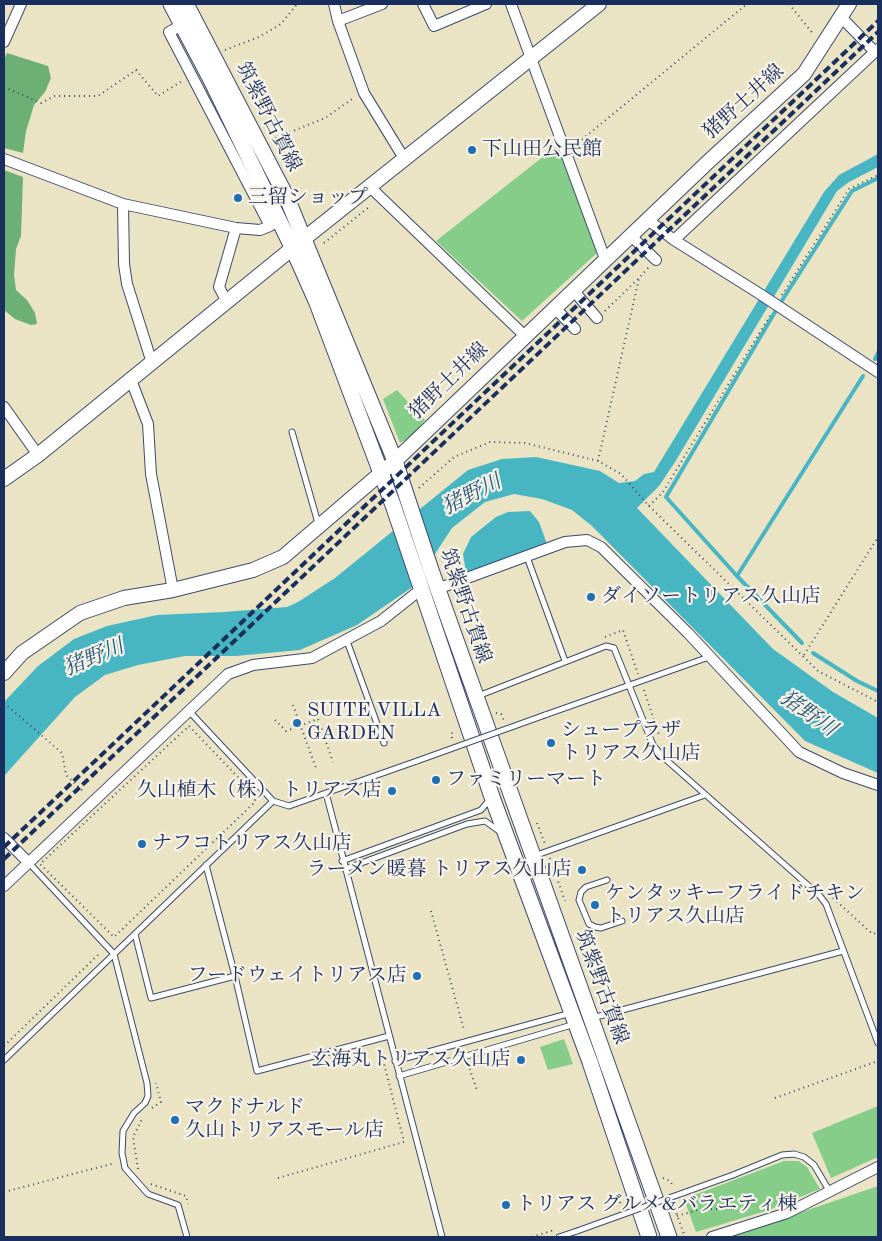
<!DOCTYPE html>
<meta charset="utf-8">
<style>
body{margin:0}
#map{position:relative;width:882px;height:1241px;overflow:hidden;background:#eae4c5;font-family:"Old Standard TT",serif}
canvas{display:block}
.frame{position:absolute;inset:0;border:5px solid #1b2f5e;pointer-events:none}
</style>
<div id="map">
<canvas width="882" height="1241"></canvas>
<div class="frame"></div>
</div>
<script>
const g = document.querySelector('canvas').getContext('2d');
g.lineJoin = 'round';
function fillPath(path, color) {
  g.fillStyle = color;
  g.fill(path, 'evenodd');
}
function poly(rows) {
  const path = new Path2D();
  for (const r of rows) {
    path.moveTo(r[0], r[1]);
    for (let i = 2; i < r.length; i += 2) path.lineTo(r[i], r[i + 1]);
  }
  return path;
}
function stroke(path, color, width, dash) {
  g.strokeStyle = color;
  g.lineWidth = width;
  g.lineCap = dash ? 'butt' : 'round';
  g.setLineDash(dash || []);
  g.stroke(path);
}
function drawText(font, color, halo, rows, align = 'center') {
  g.font = font + ' "Old Standard TT","Noto Serif JP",serif';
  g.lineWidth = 4.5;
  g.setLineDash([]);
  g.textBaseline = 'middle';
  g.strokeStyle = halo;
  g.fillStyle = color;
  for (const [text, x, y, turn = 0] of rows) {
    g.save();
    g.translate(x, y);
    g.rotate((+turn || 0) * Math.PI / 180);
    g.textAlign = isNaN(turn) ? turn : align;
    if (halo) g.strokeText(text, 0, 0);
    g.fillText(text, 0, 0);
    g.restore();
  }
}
fillPath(poly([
 [558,145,597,253,522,321,436,241],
 [397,390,425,420,412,436,400,443,383,399],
 [564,1039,573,1064,548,1070,540,1047],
 [878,1106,878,1157,831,1178,812,1133],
 [784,1161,799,1161,807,1167,820,1189,766,1211,696,1232,684,1199],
 [878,1186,878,1237,729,1237]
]), '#85cd89');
fillPath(poly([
 [7,53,48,66,51,78,45,92,34,105,26,131,23,153,4,148,4,60],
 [4,170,23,177,21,236,16,249,14,275,16,290,27,300,35,313,37,324,31,325,15,319,4,310]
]), '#6cb075');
fillPath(poly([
 [878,154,878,167,849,182,837,191,675,462,659,486,637,508,773,649,833,692,878,718,878,773,805,741,592,526,572,510,542,499,514,494,485,502,452,528,414,586,357,625,300,650,236,656,185,656,138,665,105,675,75,697,4,776,4,702,38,666,74,639,107,626,157,615,224,612,287,607,298,602,335,578,468,470,502,459,536,457,600,471,619,483,635,481,644,474,654,472,824,192,839,175],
 [530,511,539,522,547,544,466,572,463,554,471,537,496,517,508,512]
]), '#48b6c2');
stroke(poly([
 [781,302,852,191,878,178],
 [775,312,666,497,737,576,863,376],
 [875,359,878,353],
 [737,576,802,643],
 [813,653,857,681,878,691]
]), '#48b6c2', 4);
const lane = poly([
 [292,432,318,523],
 [527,557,565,661],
 [347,641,384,743],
 [478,696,606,646,614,648,653,745,663,757,819,895,826,904,878,1043],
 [188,710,273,801,289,806,417,761],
 [545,715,709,657],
 [326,793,442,1237],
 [534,856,705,795],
 [342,861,481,810,490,799],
 [29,863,114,954,147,1083,148,1096,145,1103,134,1113,123,1131,122,1153,125,1168,148,1194,178,1205,187,1237],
 [206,865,235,976,257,1071,389,1036],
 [345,869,467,824,485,821,499,831],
 [607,880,586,887,581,892,579,900,589,924,595,927,601,928,622,921],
 [135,934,151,998,235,976],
 [592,1018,843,951],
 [4,1060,273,801],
 [395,1061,571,1013],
 [399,1076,575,1024],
 [733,1175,782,1155,794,1154,804,1157,814,1165,830,1192],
 [559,1237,577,1231]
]);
const street = poly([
 [334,4,338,21,364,93,405,160],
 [423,4,434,26,486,4],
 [511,4,605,259],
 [841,17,875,52],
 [338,21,382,4],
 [182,25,169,32,270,226],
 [4,42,21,4],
 [4,159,123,204,236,228,260,230,270,226,278,219],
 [370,187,525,336],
 [123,204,124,264,127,284,152,363],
 [648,220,674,240,760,294,878,372],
 [630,235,656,260],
 [674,240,878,49],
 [573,290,597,318],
 [227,302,219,287,236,228],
 [554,307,575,329],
 [131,380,148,424,151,474,173,590],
 [4,407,38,455],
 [437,589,565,542,587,540,601,547,688,633,799,752,843,773,878,785],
 [4,838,29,863],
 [4,886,228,674,253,665,312,658,381,621,420,590],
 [712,1237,787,1213,878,1167]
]);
const secondary = poly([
 [4,479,38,455,305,238,599,4],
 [4,673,22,653,80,613,124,598,173,590,253,570,283,557,395,461,709,161,804,74,849,4]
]);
const primary = poly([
 [171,4,211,80,293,249,317,303,393,505,492,797,590,1062,649,1237],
 [186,4,287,198,395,461,431,570,669,1237]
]);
stroke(lane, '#3a4a6d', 7);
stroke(street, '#3a4a6d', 12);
stroke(secondary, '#3a4a6d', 16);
stroke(primary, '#3a4a6d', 17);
stroke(poly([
 [789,4,814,35],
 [225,50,259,37,281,24,297,4],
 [4,87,41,103,55,96,98,96,136,70,158,96,182,81],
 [271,140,325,118,355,97],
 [574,146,747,4],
 [324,243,369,207],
 [782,295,849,189,878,175],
 [605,311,639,278],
 [598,461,639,278,649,267],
 [419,488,454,457,490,442,525,443,598,461,621,474,649,506,818,671,878,702],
 [649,506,663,492,771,314],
 [605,637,623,630,638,674],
 [804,655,878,537],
 [644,690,659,735],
 [4,703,62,753,66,775,85,793],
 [293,705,316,768],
 [496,713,501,714,504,721],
 [275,720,286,731,318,719,333,762],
 [189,726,255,795,255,802,114,937,40,864,189,726],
 [452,738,451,734,455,730],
 [537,823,545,844],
 [550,858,565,901],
 [833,898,868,930,873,934,878,932],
 [431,911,464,1030],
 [4,1046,100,953],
 [468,1064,477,1090],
 [775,1098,878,1061],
 [152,1108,161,1102,156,1083],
 [138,1169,133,1137,143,1117],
 [278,1178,404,1142,380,1048],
 [663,1178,670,1181,674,1187],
 [151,1184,186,1196,188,1204],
 [4,1192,115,1163],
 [620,1197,620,1207],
 [673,1204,685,1237],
 [677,1216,701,1209,734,1209],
 [532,1237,554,1230]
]), '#3a4a6d', 2, [1, 4]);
stroke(lane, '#fff', 5);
stroke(street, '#fff', 10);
stroke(secondary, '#fff', 14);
stroke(primary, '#fff', 15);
stroke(poly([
 [4,847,878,21],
 [4,859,878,32]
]), '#1b2f5e', 4, [8, 4]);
const laneBridge = poly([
 [417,761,545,715],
 [577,1231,733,1175]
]);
stroke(laneBridge, '#3a4a6d', 7, []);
stroke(laneBridge, '#fff', 5);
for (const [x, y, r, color] of [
 [472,150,5,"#1f6fb2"],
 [238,198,5,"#1f6fb2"],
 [591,597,5,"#1f6fb2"],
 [297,723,5,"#1f6fb2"],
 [551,743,5,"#1f6fb2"],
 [436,780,5,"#1f6fb2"],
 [392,791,5,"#1f6fb2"],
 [142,844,5,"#1f6fb2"],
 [582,870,5,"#1f6fb2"],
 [595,905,5,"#1f6fb2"],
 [417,976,5,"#1f6fb2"],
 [521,1060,5,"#1f6fb2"],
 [175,1120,5,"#1f6fb2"],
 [506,1205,5,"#1f6fb2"]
]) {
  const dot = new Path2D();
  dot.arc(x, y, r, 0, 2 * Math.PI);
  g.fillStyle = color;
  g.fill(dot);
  stroke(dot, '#f7f3e8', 2);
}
drawText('20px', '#1b2f5e', '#f7f3e8', [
 ["猪野土井線",744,102,-42],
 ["筑紫野古賀線",268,117,63],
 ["猪野土井線",449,381,-44],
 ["筑紫野古賀線",465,606,71],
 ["筑紫野古賀線",601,987,70]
]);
drawText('20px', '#1b2f5e', '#f7f3e8', [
 ["下山田公民館",482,150],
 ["三留ショップ",248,198],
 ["ダイソートリアス久山店",601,597],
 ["SUITE VILLA",307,711],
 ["GARDEN",307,734],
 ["シュープラザ",561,731],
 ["トリアス久山店",561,754],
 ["ファミリーマート",446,780],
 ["久山植木（株） トリアス店",382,791,"right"],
 ["ナフコトリアス久山店",152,844],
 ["ラーメン暖暮 トリアス久山店",572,870,"right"],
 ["ケンタッキーフライドチキン",605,894],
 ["トリアス久山店",605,917],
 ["フードウェイトリアス店",407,976,"right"],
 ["玄海丸トリアス久山店",511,1060,"right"],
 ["マクドナルド",185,1108],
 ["久山トリアスモール店",185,1131],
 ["トリアス グルメ&バラエティ棟",516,1205]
], 'left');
drawText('italic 21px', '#28587c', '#f7f3e8', [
 ["猪野川",472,495,-27],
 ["猪野川",94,658,-23],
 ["猪野川",808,714,35]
]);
</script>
